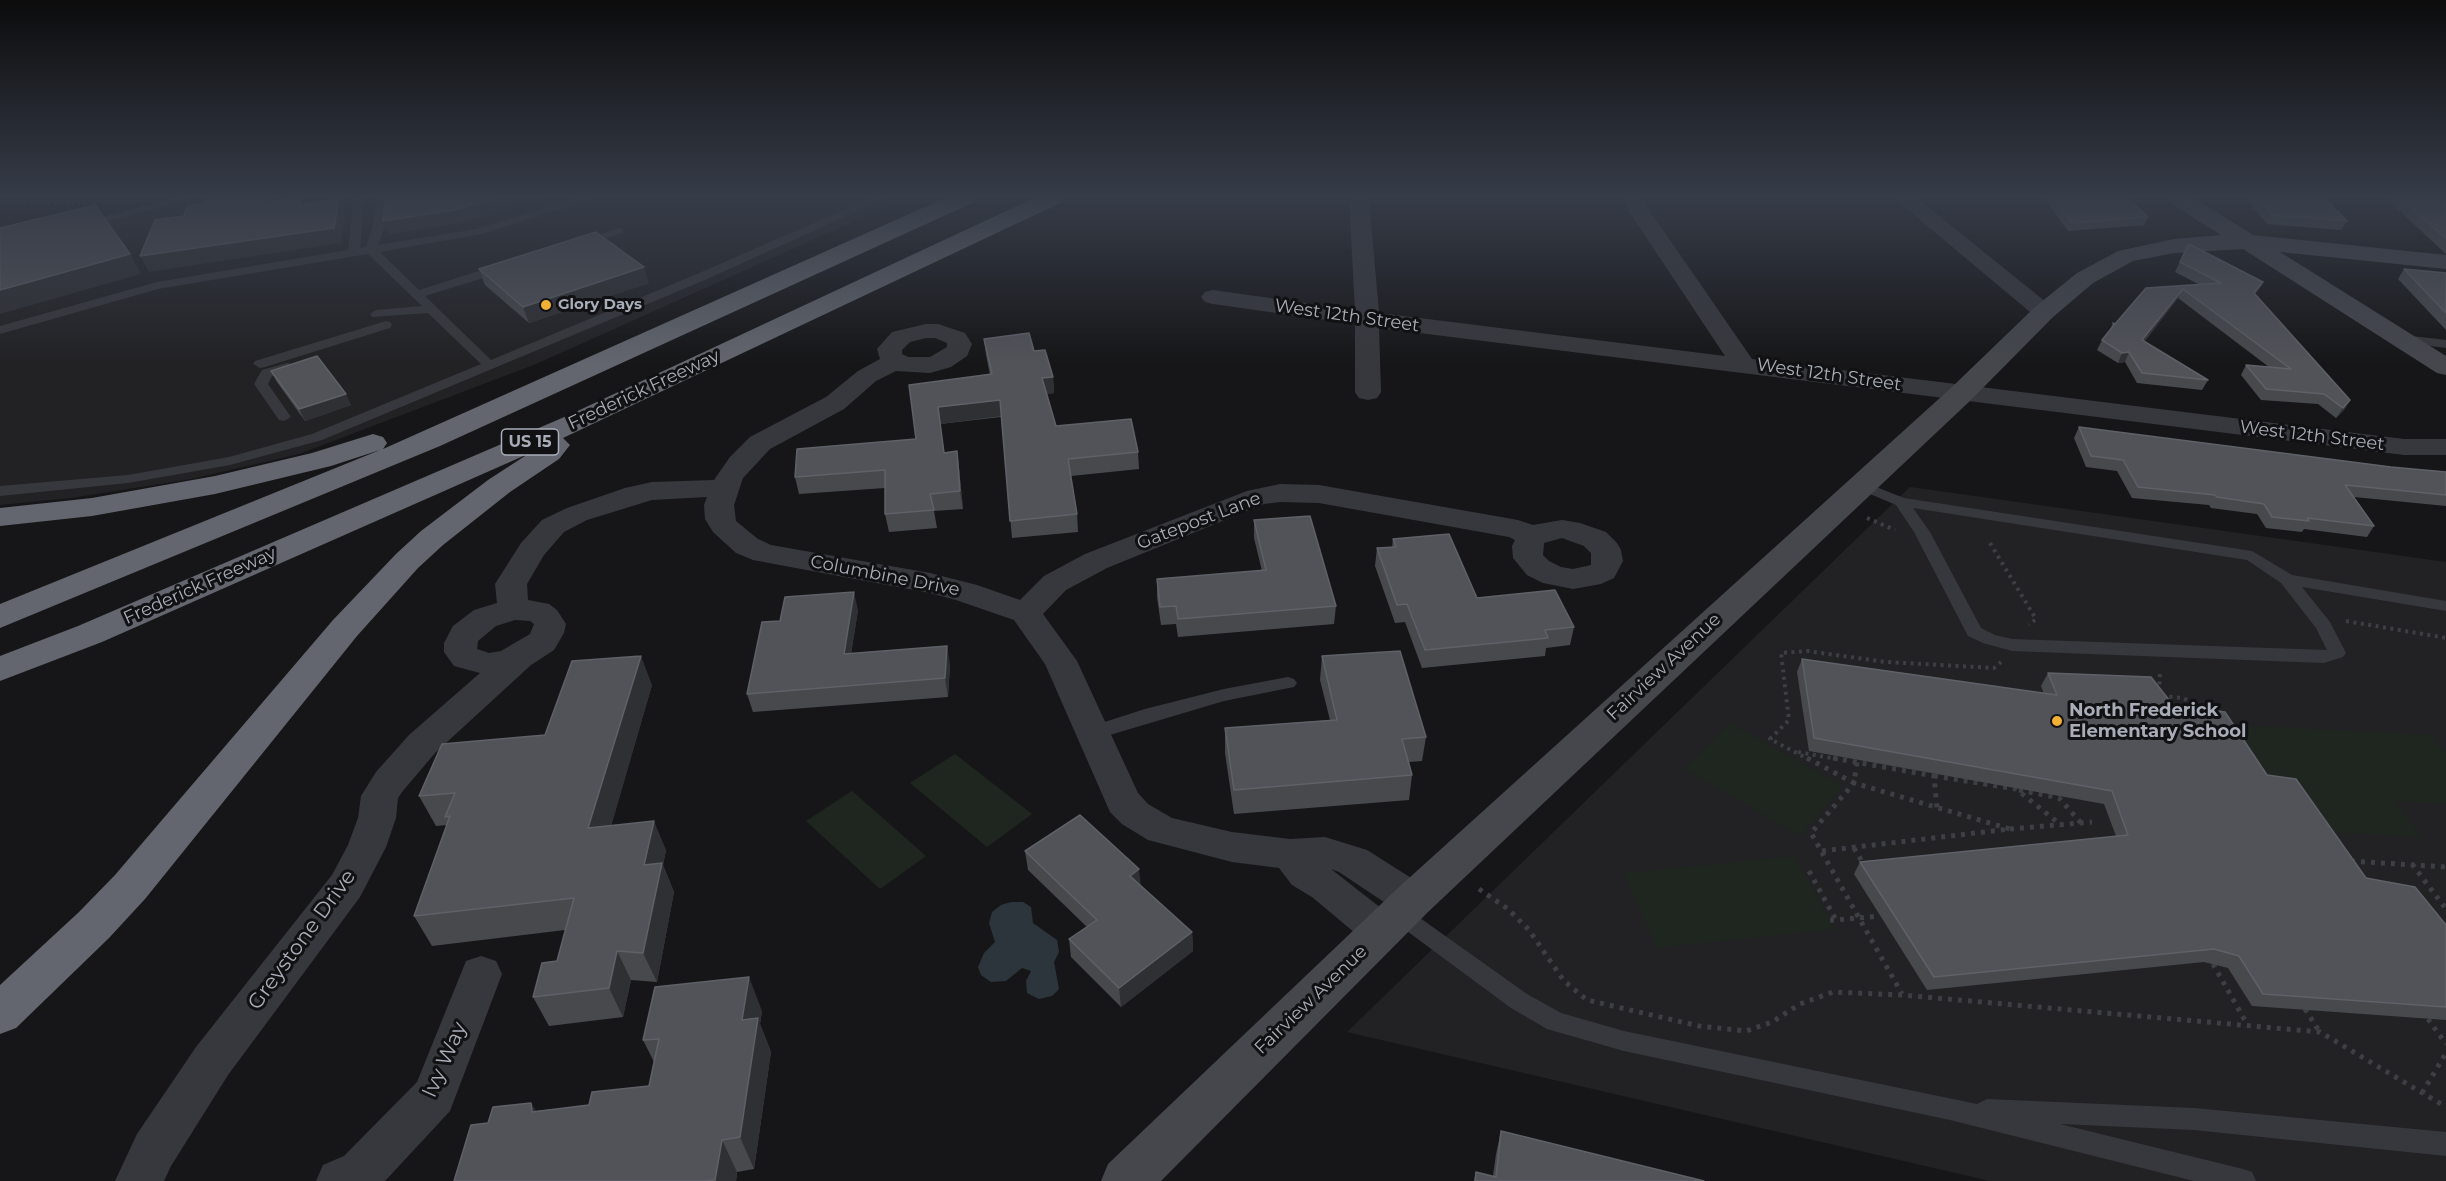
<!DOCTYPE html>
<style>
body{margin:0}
canvas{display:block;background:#161618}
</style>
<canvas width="2446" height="1181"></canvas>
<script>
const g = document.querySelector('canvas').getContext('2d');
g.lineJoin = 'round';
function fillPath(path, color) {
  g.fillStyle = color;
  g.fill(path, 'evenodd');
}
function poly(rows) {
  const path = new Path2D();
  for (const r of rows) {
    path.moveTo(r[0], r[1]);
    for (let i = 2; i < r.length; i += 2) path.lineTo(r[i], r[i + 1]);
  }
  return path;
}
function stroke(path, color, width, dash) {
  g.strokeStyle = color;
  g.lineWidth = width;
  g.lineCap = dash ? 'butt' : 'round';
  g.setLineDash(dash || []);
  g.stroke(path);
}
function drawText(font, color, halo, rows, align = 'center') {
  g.font = font + ' Montserrat,sans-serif';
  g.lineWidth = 6;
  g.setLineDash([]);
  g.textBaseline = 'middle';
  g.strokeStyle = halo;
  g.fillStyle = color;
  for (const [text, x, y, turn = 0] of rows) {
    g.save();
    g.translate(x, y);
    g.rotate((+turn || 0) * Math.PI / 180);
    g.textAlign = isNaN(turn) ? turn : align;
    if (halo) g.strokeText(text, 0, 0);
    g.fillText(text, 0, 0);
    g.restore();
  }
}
fillPath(poly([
 [177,198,906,198,536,364,299,454,191,479,71,498,0,505,0,243],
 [1910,487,2446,562,2446,1181,1990,1181,1347,1032]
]), '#222225');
fillPath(poly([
 [1730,723,1843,786,1800,836,1685,769],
 [2217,724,2431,735,2446,753,2446,804,2394,801,2422,837,2314,831,2258,787],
 [955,754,1032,814,987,847,910,783],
 [852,791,926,856,880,889,806,821],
 [1794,856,1835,929,1657,948,1624,873]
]), '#1e261f');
fillPath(poly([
 [1011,902,1023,902,1031,907,1033,923,1057,940,1059,952,1054,962,1059,989,1052,996,1039,999,1027,993,1026,981,1031,971,1022,968,1006,981,991,982,981,975,978,967,984,953,995,942,989,923,992,912,1001,905]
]), '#2c353c');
stroke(poly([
 [0,202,86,205]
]), '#3d3f44', 3, [2, 4]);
stroke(poly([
 [1867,518,1895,530],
 [1990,543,2036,619,2029,625],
 [2346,621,2446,638],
 [2159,692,2160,673],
 [2162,696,2183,698,2208,711],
 [1798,752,1842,760],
 [1810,760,1770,739,1789,720,1781,653,1807,651,1886,662,1994,668,2001,662]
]), '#3d3f44', 4, [3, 4.5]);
stroke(poly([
 [1807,758,1854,783,1857,762],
 [1833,758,1934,776,1937,808],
 [1934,776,2016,789,2061,825],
 [2019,790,2059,798,2081,823],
 [2010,829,2092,822],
 [1854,848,1864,865],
 [1822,851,2010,829,1854,783,1811,833,1902,994],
 [2351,861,2446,867],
 [2412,864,2446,909],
 [1809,871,1836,920,1880,916],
 [1479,889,1508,909,1529,930,1564,981,1587,1000,1699,1026,1746,1031,1772,1022,1800,1004,1833,992,1902,995,2320,1032,2446,1107],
 [1830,920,1836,920],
 [2213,964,2247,1024],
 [2305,1009,2319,1031],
 [2428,1019,2446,1044],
 [2422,1093,2446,1053]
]), '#3d3f44', 5, [4, 6]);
fillPath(poly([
 [173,198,192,198,84,228,78,225,80,223,173,198],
 [354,198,364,198,360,248,366,247,373,226,376,198,386,198,385,226,378,245,476,229,577,198,595,198,482,234,380,252,419,290,498,265,506,265,506,271,425,296,491,360,697,274,871,198,886,198,705,280,322,440,230,465,128,483,0,496,0,486,128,475,229,457,312,434,481,364,428,313,372,317,370,314,376,310,422,306,368,254,158,289,0,334,0,326,157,282,348,250,354,198],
 [619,228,623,229,623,233,581,246,575,243,619,228],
 [386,321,390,322,392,325,390,328,265,367,260,368,253,364,255,361,386,321],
 [2403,335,2446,340,2446,348,2398,342,2397,339,2398,336,2403,335],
 [287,363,292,364,294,367,292,370,272,376,268,384,291,417,284,421,279,420,254,384,262,370,287,363],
 [1861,481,1904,498,2252,551,2292,575,2446,601,2446,611,2302,587,2330,622,2346,653,2343,657,2324,663,2012,651,1983,643,1968,636,1914,532,1896,505,1856,488,1854,485,1856,482,1861,481],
 [1913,508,2247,560,2281,583,2316,628,2327,650,2012,639,1995,635,1981,628,1930,532,1913,508],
 [1288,677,1294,679,1297,683,1294,687,1224,701,1093,740,1086,738,1084,733,1086,728,1145,709,1224,689,1288,677],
 [1399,905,1406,908,1527,994,1561,1013,1624,1031,1977,1104,1987,1099,2194,1108,2446,1132,2446,1156,2194,1130,2060,1124,2243,1169,2252,1172,2256,1181,2194,1181,1950,1120,1624,1051,1547,1029,1511,1008,1392,920,1388,914,1392,908,1399,905]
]), '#37383d');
fillPath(poly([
 [1349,198,1369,198,1379,313,1725,356,1620,198,1641,198,1752,359,2404,439,2446,439,2446,455,2404,455,1379,328,1381,392,1377,398,1368,400,1359,398,1355,392,1355,324,1213,304,1205,302,1201,297,1205,292,1213,290,1355,310,1349,198],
 [1894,198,1917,198,2052,307,2056,312,2052,317,2044,319,2036,317,1894,198],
 [926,324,938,324,965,333,972,344,967,356,951,367,930,373,896,371,876,381,844,409,770,449,743,478,734,505,736,521,758,539,771,545,930,573,977,585,1020,600,1044,576,1085,554,1247,491,1280,484,1319,485,1518,520,1533,525,1562,520,1580,523,1606,532,1617,543,1621,550,1623,561,1614,578,1601,584,1573,589,1543,583,1527,575,1513,558,1512,546,1515,540,1509,537,1319,503,1280,502,1264,504,1107,568,1066,590,1043,614,1077,661,1138,793,1148,804,1172,818,1232,832,1290,839,1325,837,1367,850,1427,888,1433,900,1427,912,1413,916,1399,912,1339,872,1331,869,1395,919,1401,931,1395,943,1381,948,1367,943,1312,897,1292,885,1279,868,1232,862,1148,840,1122,824,1110,812,1045,664,1014,620,956,600,930,593,753,560,736,553,713,532,705,519,704,505,707,497,652,500,587,520,564,532,544,555,527,584,528,600,549,604,557,610,566,624,564,633,554,650,531,665,435,753,402,792,398,798,396,818,386,847,360,897,228,1075,171,1166,164,1181,115,1181,137,1134,196,1047,332,875,348,845,358,818,361,796,376,772,409,735,480,673,454,666,444,652,444,643,453,626,474,610,497,603,495,584,521,543,542,520,567,508,625,488,652,482,714,480,730,457,750,437,826,397,858,371,880,359,877,349,892,332,926,324],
 [926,338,935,338,947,343,947,347,930,357,908,357,902,354,902,350,910,342,926,338],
 [1562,538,1584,546,1591,553,1591,565,1573,569,1561,567,1549,561,1543,555,1544,543,1562,538],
 [515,620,530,621,534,624,530,634,501,651,489,653,477,649,478,641,496,626,515,620],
 [481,956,496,961,502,974,450,1111,385,1181,316,1181,323,1165,344,1156,417,1082,466,961,481,956]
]), '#37383d');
fillPath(poly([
 [2167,198,2194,198,2253,235,2446,255,2446,269,2280,252,2446,356,2446,375,2437,373,2243,249,2174,253,2133,261,2093,283,2053,317,1972,399,1428,912,1161,1181,1101,1181,1108,1164,1398,888,1952,387,2035,307,2077,273,2118,251,2174,239,2221,235,2170,203,2167,198]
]), '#45474d');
fillPath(poly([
 [945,198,975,198,972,203,440,446,0,628,0,604,380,450,331,466,215,494,92,516,0,526,0,508,92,498,215,476,312,453,373,434,383,437,387,443,383,449,945,198],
 [1034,198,1063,198,1060,203,563,438,570,445,559,459,510,492,443,545,418,568,357,636,145,899,109,938,16,1028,0,1034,0,985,79,912,115,875,333,620,396,554,421,531,488,480,528,454,102,642,0,681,0,656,78,626,569,415,1034,198]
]), '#63666e');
fillPath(poly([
 [2044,198,2128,198,2148,217,2144,225,2068,231],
 [2245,198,2325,198,2347,221,2341,230,2267,224],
 [2386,198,2446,198,2446,254],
 [2188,245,2263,282,2255,294,2350,400,2344,410,2336,418,2318,404,2261,400,2241,375,2246,365,2269,367,2178,298,2144,342,2208,380,2202,390,2137,383,2125,362,2118,363,2097,350,2102,340,2109,332,2113,323,2115,324,2146,288,2200,285,2175,272],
 [479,269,649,283,529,323,485,285],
 [2404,269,2446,273,2446,330,2398,279],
 [984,339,1034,351,1053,377,1054,393,1047,394,1056,426,1138,452,1139,469,1071,476,1077,514,1078,532,1012,538,1001,417,940,424,944,453,957,451,959,468,963,509,934,511,937,528,889,532,885,514,885,488,799,494,795,477,916,439,990,375,986,355],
 [271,371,351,405,305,421,277,382],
 [2079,427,2391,467,2446,472,2446,506,2354,497,2374,526,2367,537,2304,529,2302,532,2266,528,2257,514,2211,508,2209,505,2132,498,2117,471,2086,467,2074,438],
 [1254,520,1336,606,1334,624,1178,637,1176,624,1161,625,1157,597,1157,579,1262,571,1254,538],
 [1393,539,1477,598,1574,627,1570,645,1546,648,1545,656,1422,668,1405,622,1395,623,1375,566,1377,548,1392,547],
 [858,610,851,654,950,665,948,697,753,712,747,694,780,621],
 [1322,656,1426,737,1422,761,1409,762,1412,775,1409,800,1234,814,1225,753,1225,728,1330,720,1320,680],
 [1802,659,2044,694,2041,686,2048,673,2173,705,2267,775,2366,878,2446,925,2446,1020,2252,1006,2228,968,2204,962,1927,990,1854,874,1860,862,2116,836,2104,804,1809,751,1797,672],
 [652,685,611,825,666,850,663,865,674,892,657,982,631,980,623,1017,549,1026,533,997,557,961,565,930,432,946,414,916,447,825,436,826,419,796,545,735],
 [1025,851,1140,885,1192,932,1193,951,1121,1007,1071,957,1069,939,1087,927,1028,870],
 [762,1011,760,1024,771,1052,754,1169,737,1172,736,1181,454,1181,488,1123,536,1111,589,1105,649,1086,654,1062,643,1040],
 [1501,1131,1704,1181,1474,1181,1476,1172,1493,1176,1496,1154]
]), '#47494d');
fillPath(poly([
 [266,198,276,198,277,200,272,218,264,203],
 [496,198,545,198,460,223,389,234,383,221],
 [339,199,345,214,341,243,149,272,140,256],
 [130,254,141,274,0,314,0,290],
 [644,267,649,283,529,323,523,307],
 [2263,282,2258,291,2248,302,2254,293],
 [2183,289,2178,298,2137,350,2142,340],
 [2129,352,2125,362,2118,363,2122,353],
 [1053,377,1054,393,1044,395,1042,378],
 [346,394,351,405,305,421,299,409],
 [1000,400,1002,416,940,424,938,407],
 [2350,400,2344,410,2336,418,2343,408],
 [957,451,959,468,963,509,960,491],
 [854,592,858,610,848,672,844,654],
 [947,646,950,665,948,697,945,678],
 [641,656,652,685,602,858,588,828],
 [654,821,666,850,663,865,674,892,657,982,643,953,644,865],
 [1139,869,1141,888,1130,876],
 [1192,932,1193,951,1121,1007,1119,988],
 [617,951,631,980,623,1017,609,988],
 [749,977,762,1011,760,1024,771,1052,754,1169,740,1137,742,1020],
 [531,1103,551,1135,532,1112],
 [722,1140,737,1172,736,1181,716,1181,715,1180]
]), '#2f3033');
const building = poly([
 [207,198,266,198,264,203,301,198,300,205,339,199,334,228,140,256,155,220,184,216,187,206,206,204,207,198],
 [385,198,496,198,455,210,383,221,385,198],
 [2053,198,2128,198,2148,217,2072,223,2053,198],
 [2257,198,2325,198,2347,221,2272,215,2257,198],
 [2401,198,2446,198,2446,239,2401,198],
 [95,205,130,254,0,290,0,228,95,205],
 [596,232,644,267,523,307,479,269,596,232],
 [2188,245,2191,245,2263,282,2254,293,2350,400,2343,408,2324,394,2266,389,2246,365,2291,369,2183,289,2142,340,2208,380,2142,373,2129,352,2122,353,2102,340,2114,325,2113,323,2115,324,2146,288,2221,283,2180,262,2188,245],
 [2404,269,2446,273,2446,313,2404,269],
 [1029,333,1034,351,1045,350,1053,377,1042,378,1056,426,1131,419,1138,452,1068,459,1077,514,1010,521,1000,400,938,407,944,453,957,451,960,491,930,494,934,510,885,514,885,470,795,477,797,449,916,439,909,385,992,374,984,339,1029,333],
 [317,356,346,394,299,409,271,371,317,356],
 [2079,427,2391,467,2446,472,2446,495,2345,485,2374,526,2307,518,2309,521,2272,517,2264,504,2217,497,2215,495,2138,487,2123,460,2091,456,2079,427],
 [1310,516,1336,606,1178,619,1176,606,1160,607,1157,579,1266,570,1254,520,1310,516],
 [1449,534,1477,598,1555,590,1574,627,1545,630,1548,638,1425,650,1407,604,1397,605,1377,548,1396,547,1393,539,1449,534],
 [854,592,844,654,947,646,945,678,747,694,762,622,780,621,785,597,854,592],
 [1400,651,1426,737,1402,739,1412,775,1234,790,1225,728,1337,720,1322,656,1400,651],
 [641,656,588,828,654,821,644,865,662,863,643,953,617,951,609,988,533,997,542,963,557,961,574,898,414,916,450,816,445,817,455,793,419,796,442,744,545,735,572,661,641,656],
 [1802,659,2057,695,2048,673,2151,677,2173,705,2225,712,2267,775,2296,779,2366,878,2415,887,2446,925,2446,1007,2263,994,2239,956,2214,949,1934,977,1860,862,2128,835,2112,791,1814,738,1802,659],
 [1080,815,1139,869,1130,876,1192,932,1119,988,1069,939,1097,920,1025,851,1080,815],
 [749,977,742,1020,758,1018,740,1137,722,1140,715,1180,703,1181,454,1181,471,1125,488,1123,493,1107,531,1103,532,1112,589,1105,592,1092,649,1086,659,1039,643,1040,655,987,749,977],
 [1501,1131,1704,1181,1475,1181,1476,1172,1496,1177,1501,1131]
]);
fillPath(building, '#525359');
stroke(building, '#5f6168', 1.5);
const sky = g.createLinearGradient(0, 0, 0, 364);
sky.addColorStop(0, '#0c0c0d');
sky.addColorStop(0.54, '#363c48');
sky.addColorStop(1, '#363c4800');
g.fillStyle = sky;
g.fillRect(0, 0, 2446, 364);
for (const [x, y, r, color] of [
 [546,305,6,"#f2b134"],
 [2057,721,6,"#f2b134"]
]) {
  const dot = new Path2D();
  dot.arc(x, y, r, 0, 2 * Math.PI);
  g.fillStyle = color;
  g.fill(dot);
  stroke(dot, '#111113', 2);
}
drawText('bold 15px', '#a8adb8', '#111113', [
 ["Glory Days",558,305]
], 'left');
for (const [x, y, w] of [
 [530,442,57]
]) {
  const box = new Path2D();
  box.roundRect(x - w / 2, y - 13, w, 26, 4.5);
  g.fillStyle = '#111113';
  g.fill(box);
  stroke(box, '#a8adb8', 1.5);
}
drawText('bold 16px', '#a8adb8', null, [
 ["US 15",530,442]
]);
drawText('18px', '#a8adb8', '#111113', [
 ["West 12th Street",1347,316,8],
 ["West 12th Street",1829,375,8],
 ["Frederick Freeway",644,390,-25],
 ["West 12th Street",2312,436,7],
 ["Gatepost Lane",1199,521,-21],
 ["Columbine Drive",885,576,11],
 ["Frederick Freeway",200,586,-24],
 ["Fairview Avenue",1664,667,-43],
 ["Fairview Avenue",1311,1000,-44]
]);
drawText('bold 18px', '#a8adb8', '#111113', [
 ["North Frederick",2069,711],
 ["Elementary School",2069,732]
], 'left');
drawText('21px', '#a8adb8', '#111113', [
 ["Greystone Drive",302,940,-54],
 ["Ivy Way",445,1060,-66]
]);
</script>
